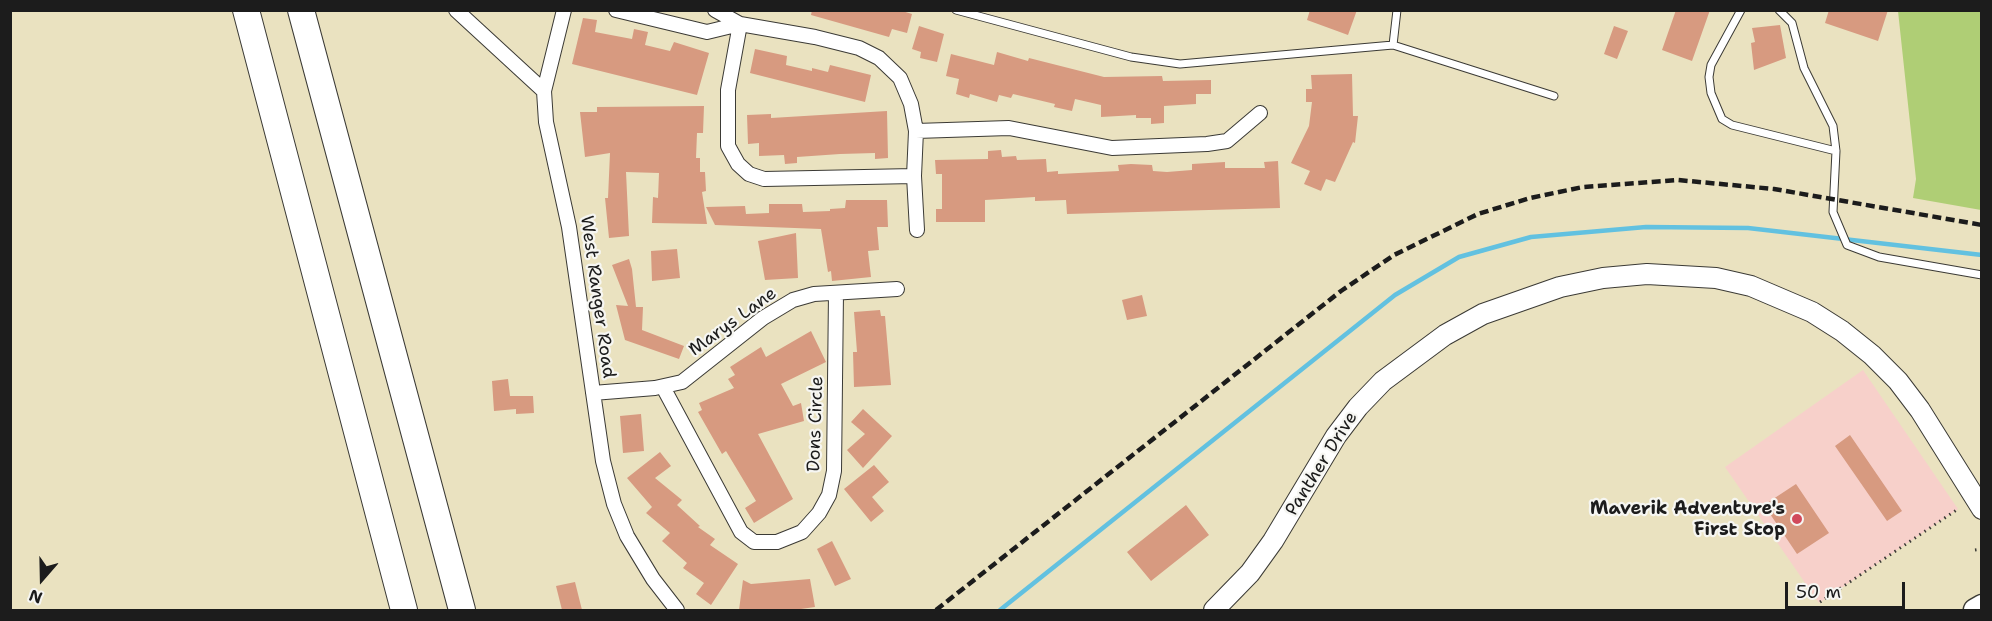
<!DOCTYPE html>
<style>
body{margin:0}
#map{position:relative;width:1992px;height:621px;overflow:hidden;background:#eae2c0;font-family:"Shantell Sans",sans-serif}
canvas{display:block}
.frame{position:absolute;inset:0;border:12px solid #1c1c1c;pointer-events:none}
.north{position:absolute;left:12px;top:549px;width:60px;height:60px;-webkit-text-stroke:4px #f6f6f2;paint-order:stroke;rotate:200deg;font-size:16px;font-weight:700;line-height:24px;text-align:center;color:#1c1c1c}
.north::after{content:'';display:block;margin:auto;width:21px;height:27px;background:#1c1c1c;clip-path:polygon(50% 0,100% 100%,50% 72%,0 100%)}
.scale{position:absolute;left:1785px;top:582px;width:120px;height:27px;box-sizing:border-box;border:3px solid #1c1c1c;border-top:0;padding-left:8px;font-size:18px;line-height:21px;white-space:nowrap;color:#1c1c1c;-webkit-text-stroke:4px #f6f6f2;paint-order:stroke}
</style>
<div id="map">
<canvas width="1992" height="621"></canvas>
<div class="frame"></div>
<div class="north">N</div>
<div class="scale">50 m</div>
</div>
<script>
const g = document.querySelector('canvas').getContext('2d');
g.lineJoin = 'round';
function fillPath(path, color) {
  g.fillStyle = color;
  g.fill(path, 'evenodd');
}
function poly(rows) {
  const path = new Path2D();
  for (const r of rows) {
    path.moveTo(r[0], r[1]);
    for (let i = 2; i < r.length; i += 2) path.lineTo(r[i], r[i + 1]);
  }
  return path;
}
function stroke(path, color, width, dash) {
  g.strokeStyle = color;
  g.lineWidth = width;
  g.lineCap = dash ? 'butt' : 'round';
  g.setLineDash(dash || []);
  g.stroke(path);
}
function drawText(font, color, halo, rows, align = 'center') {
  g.font = font + ' "Shantell Sans",sans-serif';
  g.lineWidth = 4.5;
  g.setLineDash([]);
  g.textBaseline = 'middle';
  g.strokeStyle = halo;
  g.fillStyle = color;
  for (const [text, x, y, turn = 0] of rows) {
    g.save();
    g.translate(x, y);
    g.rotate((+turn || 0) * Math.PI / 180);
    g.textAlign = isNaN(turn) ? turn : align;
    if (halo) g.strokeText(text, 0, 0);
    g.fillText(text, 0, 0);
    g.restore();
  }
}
fillPath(poly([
 [1863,370,1958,509,1819,603,1725,467]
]), '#f7d0ca');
fillPath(poly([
 [1898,11,1981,11,1981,210,1913,198,1916,179]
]), '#afce75');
stroke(poly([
 [1000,610,1395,295,1459,257,1531,237,1646,227,1748,228,1982,255]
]), '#62c1e0', 4.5);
fillPath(poly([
 [812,10,899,10,912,14,907,33,892,29,889,37,811,15],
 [1310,10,1357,10,1348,35,1307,20],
 [1676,10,1710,10,1692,61,1662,50],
 [1829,10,1888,10,1878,41,1825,23],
 [583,18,597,20,595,32,632,39,634,29,648,32,645,45,670,51,674,42,709,53,697,95,572,64],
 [1780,25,1786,58,1754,70,1751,43,1755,42,1752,28],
 [919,26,944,34,937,62,920,58,921,52,912,49],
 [1614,26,1628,31,1617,59,1604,54],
 [755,49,787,56,786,65,812,71,812,68,828,72,830,65,871,75,865,102,750,73],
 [997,52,1028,61,1029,58,1104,77,1162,76,1163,81,1211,80,1211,94,1196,94,1196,104,1164,106,1164,123,1151,124,1151,118,1136,118,1136,115,1101,117,1101,105,1075,99,1072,111,1054,107,1055,104,1013,94,1011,98,999,95,997,102,970,94,969,98,956,94,959,79,946,76,951,54,994,65],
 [1352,74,1353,116,1358,116,1355,143,1353,142,1335,182,1326,179,1321,191,1304,184,1310,171,1291,163,1309,126,1312,102,1306,102,1306,89,1312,89,1311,75],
 [704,106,703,133,697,133,696,158,700,158,700,172,705,172,706,191,702,192,707,224,652,223,653,197,658,198,659,173,626,172,629,236,609,238,605,198,608,198,610,153,585,157,580,112,597,112,597,107],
 [887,111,888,158,875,159,875,153,840,154,797,157,797,163,785,164,784,155,759,156,759,143,748,144,747,115,771,114,771,118],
 [1001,150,1002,157,1016,156,1017,160,1046,159,1047,172,1058,171,1058,174,1119,171,1118,165,1131,164,1152,165,1153,171,1167,172,1192,170,1192,164,1225,162,1225,168,1265,168,1264,162,1278,161,1280,208,1067,214,1066,200,1035,201,1035,197,985,200,985,222,936,222,936,209,942,209,942,174,936,174,935,160,988,159,988,151],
 [846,200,887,200,888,227,877,227,879,250,868,251,871,277,832,281,831,271,828,272,821,229,715,225,706,207,745,206,746,214,769,213,769,204,802,204,803,212,830,211,830,209,845,208],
 [796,233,798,278,765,280,758,241],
 [677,249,680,278,652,281,651,251],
 [629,259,632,269,636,307,643,307,642,330,684,346,679,359,625,340,616,305,628,306,612,265],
 [1142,295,1147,316,1127,320,1122,300],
 [880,310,881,316,885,316,891,385,854,387,853,352,857,352,854,312],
 [811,331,826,362,781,384,793,406,801,403,804,421,758,434,793,499,754,523,745,508,756,501,726,451,722,454,698,412,702,410,699,403,734,388,728,379,735,375,730,367,761,347,766,357],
 [508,379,510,396,533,396,534,413,516,414,516,409,494,411,492,381],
 [863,409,892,436,863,468,847,450,865,434,851,422],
 [641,414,644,451,623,453,620,416],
 [1850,435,1902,511,1887,521,1835,446],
 [660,452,671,466,655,478,682,500,677,505,700,526,698,527,715,539,710,545,738,564,711,605,696,594,704,583,683,568,687,563,662,541,670,533,646,513,652,507,627,478],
 [874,465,889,482,872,497,884,511,871,522,844,489],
 [1796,484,1829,533,1797,554,1764,505],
 [1186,505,1209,535,1151,581,1127,552],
 [832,541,851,579,835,586,817,549],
 [810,579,815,607,794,610,739,610,743,580,751,584],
 [575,582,582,610,562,610,556,586]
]), '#d79a80');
const lane = poly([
 [956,10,1131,57,1180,64,1393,45,1554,96],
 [1741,10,1711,65,1709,77,1711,93,1722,119,1732,125,1836,151],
 [1779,10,1792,23,1804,68,1833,126,1836,151,1833,212,1847,245,1879,257,1982,275],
 [1393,45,1397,10]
]);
const street = poly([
 [456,10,544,91],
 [564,10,544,91,546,122,569,227,603,461,614,504,627,536,653,579,677,610],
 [616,10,707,32,740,24],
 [715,10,740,24,815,37,859,48,879,58,900,78,911,104,916,131,914,176,917,230],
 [740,24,728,90,728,146,738,164,749,174,764,179,914,176],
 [916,131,1009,128,1112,148,1207,144,1227,141,1260,113],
 [663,387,741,532,754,542,777,542,802,532,819,513,829,495,834,471,836,293],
 [593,393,655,388,682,382,763,318,793,300,814,294,897,289]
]);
const secondary = poly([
 [1214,610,1250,573,1273,541,1336,436,1358,407,1383,381,1445,335,1483,314,1560,287,1603,278,1647,274,1716,278,1751,286,1812,312,1842,331,1872,355,1898,381,1920,410,1982,509]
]);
const primary = poly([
 [1975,610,1982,606]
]);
const highway = poly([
 [246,10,404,610],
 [301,10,462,610]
]);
stroke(lane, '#3b3a35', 9);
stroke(street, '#3b3a35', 16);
stroke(secondary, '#3b3a35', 22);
stroke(primary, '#3b3a35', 25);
stroke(highway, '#3b3a35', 28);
stroke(poly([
 [1975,550,1982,549],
 [1820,602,1958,509]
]), '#3b3a35', 3, [1.5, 4.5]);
stroke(lane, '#fff', 7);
stroke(street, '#fff', 14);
stroke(secondary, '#fff', 20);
stroke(primary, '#fff', 22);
stroke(highway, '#fff', 26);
stroke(poly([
 [936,610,1341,291,1394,255,1478,214,1530,198,1583,187,1678,180,1774,189,1982,225]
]), '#1c1c1c', 4.5, [9, 4.5]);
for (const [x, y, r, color] of [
 [1797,519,6,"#d1495b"]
]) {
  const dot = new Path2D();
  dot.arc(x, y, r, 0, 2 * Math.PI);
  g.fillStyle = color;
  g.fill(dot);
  stroke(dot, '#f6f6f2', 2);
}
drawText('18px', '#1c1c1c', '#f6f6f2', [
 ["West Ranger Road",597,297,82],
 ["Marys Lane",733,322,-36],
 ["Dons Circle",816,424,-88],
 ["Panther Drive",1322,464,-58]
]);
drawText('bold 18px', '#1c1c1c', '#f6f6f2', [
 ["Maverik Adventure's",1785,509],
 ["First Stop",1785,530]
], 'right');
</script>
